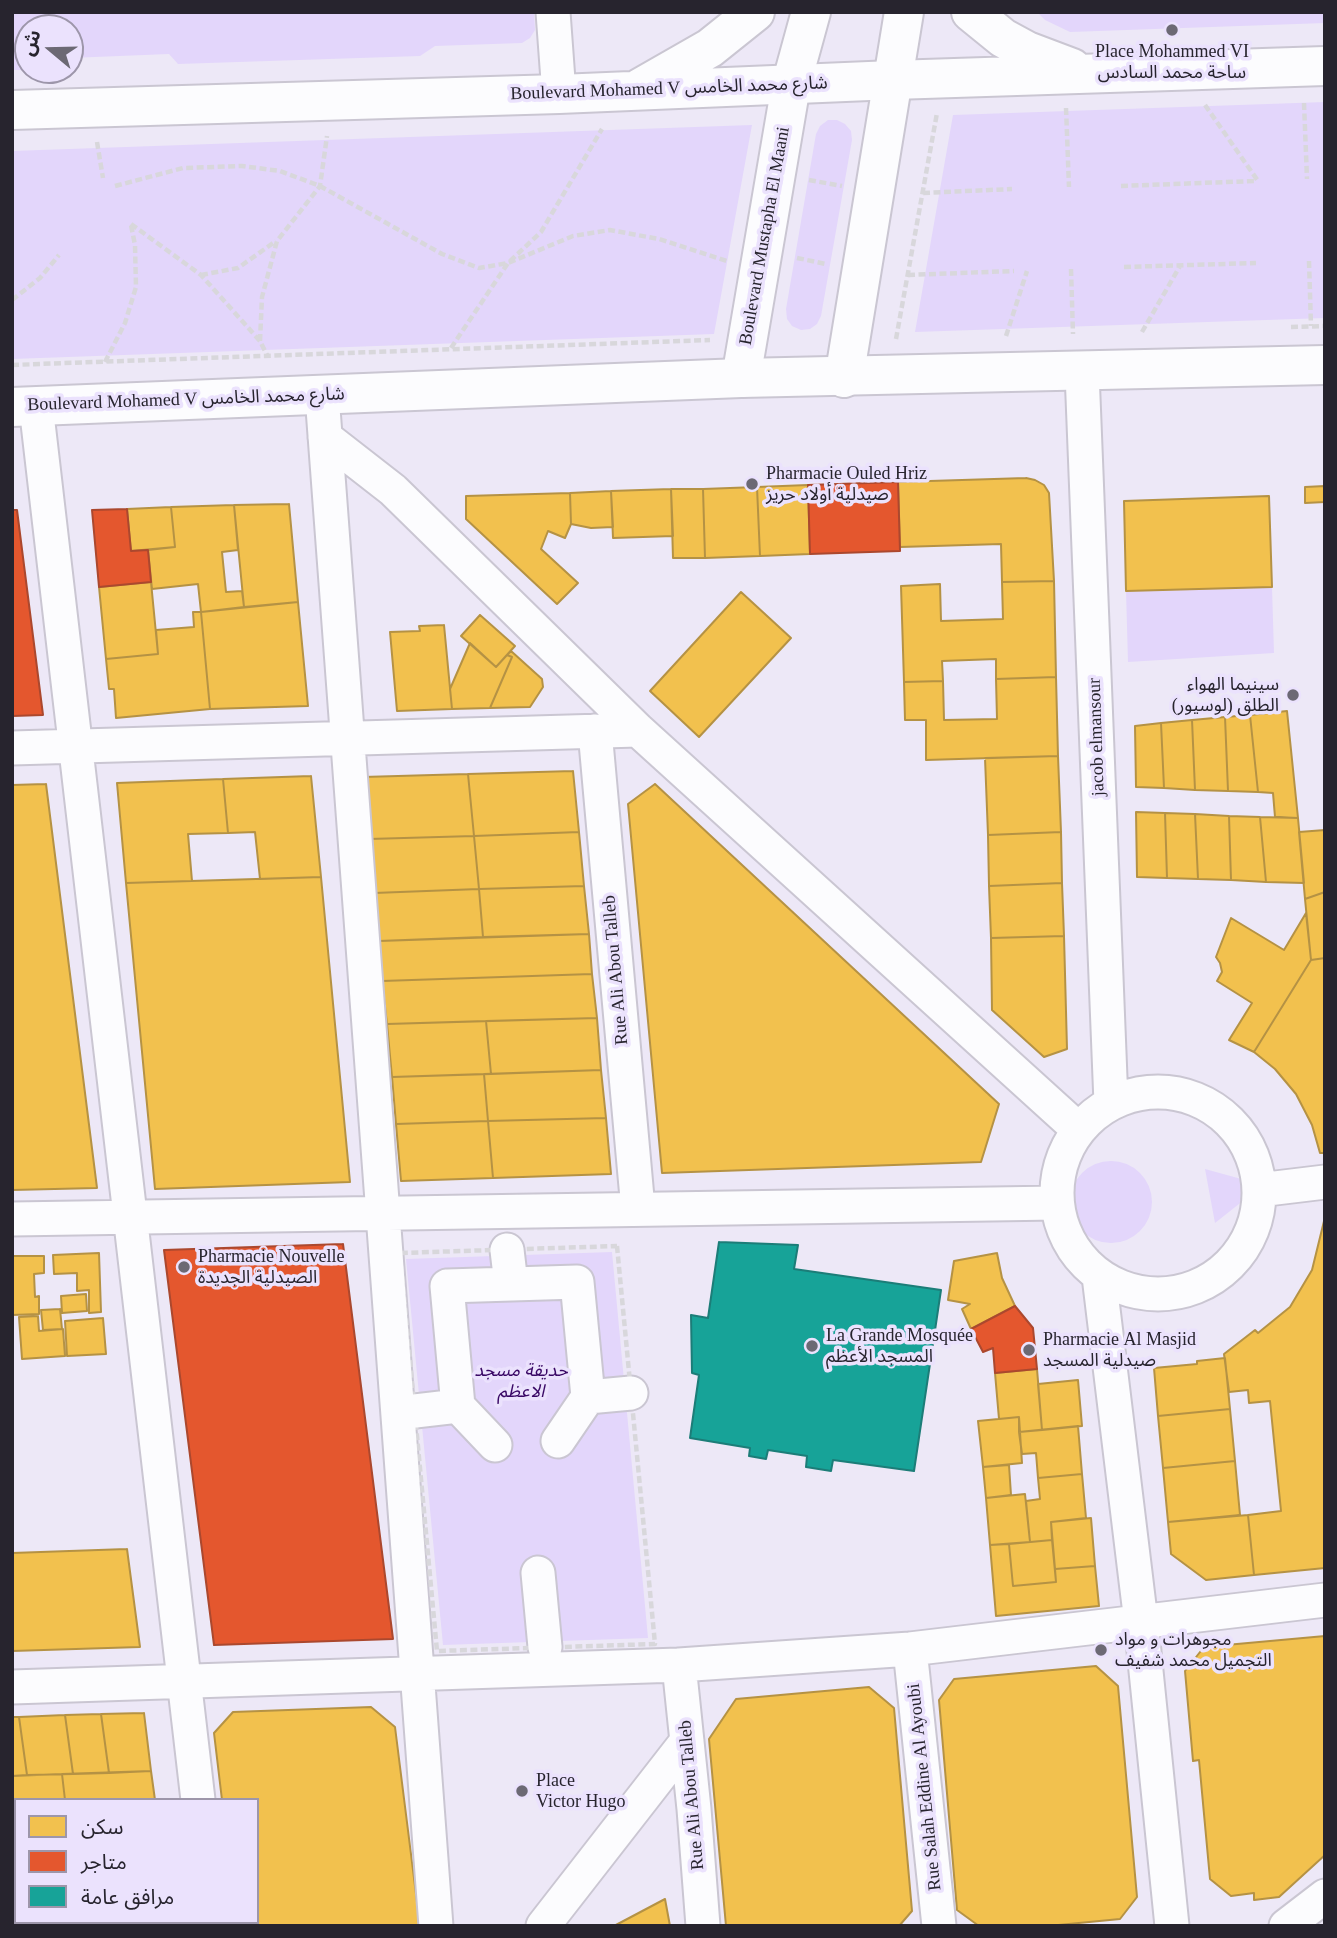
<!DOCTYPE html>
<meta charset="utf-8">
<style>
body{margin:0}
#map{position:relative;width:1337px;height:1938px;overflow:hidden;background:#ede8f7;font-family:"Times New Roman","Noto Sans Arabic",serif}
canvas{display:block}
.frame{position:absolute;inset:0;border:14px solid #27242e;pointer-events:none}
.legend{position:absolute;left:14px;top:1798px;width:245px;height:126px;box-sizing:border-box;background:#ebe2fd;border:2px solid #9d96aa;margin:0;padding:9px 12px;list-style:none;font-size:21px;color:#27242e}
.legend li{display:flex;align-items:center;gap:14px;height:35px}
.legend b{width:35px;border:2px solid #9d96aa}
.north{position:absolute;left:14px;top:14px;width:70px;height:70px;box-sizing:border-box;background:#ebe2fd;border:2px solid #9d96aa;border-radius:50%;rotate:289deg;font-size:19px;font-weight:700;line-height:28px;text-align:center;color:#27242e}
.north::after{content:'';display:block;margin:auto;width:24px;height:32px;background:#6c6974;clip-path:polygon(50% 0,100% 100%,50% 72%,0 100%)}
</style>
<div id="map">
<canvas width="1337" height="1938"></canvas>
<div class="frame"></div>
<ul class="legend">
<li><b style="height:19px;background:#f2c14e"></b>سكن</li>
<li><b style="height:19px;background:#e4572e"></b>متاجر</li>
<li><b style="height:19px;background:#17a398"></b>مرافق عامة</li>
</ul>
<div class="north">ش</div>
</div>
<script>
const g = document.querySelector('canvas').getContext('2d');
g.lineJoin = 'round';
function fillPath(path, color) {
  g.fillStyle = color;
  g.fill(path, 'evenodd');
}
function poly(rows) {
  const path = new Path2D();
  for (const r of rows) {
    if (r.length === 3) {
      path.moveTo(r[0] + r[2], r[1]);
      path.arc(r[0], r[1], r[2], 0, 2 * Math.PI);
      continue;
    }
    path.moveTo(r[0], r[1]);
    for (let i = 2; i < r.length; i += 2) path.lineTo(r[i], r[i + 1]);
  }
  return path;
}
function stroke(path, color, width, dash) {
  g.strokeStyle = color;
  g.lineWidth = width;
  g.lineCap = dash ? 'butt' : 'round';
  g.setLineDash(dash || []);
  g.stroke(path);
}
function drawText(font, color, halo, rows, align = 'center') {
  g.font = font + ' "Times New Roman","Noto Sans Arabic",serif';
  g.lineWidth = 7;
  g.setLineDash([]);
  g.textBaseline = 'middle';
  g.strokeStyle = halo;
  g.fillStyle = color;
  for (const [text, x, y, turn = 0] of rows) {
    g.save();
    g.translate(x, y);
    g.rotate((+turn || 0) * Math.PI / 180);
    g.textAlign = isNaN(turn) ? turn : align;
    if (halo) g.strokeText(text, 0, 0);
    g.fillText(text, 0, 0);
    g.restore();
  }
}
fillPath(poly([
 [12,12,534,12,535,30,530,38,522,43,435,46,420,56,178,64,169,54,70,58,70,28,28,28,28,67,26,70,12,70],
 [1037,12,1325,12,1325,23,1070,32,1045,20],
 [1325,102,1325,318,915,332,953,115],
 [828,120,837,120,845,124,851,131,852,140,821,316,817,324,810,329,801,330,792,326,787,319,786,309,816,134,820,126],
 [752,125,714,334,12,359,12,151],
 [1272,587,1274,653,1128,662,1126,591],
 [1111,1202,41],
 [1205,1169,1263,1185,1215,1223],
 [612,1252,648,1638,443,1645,406,1259]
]), '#e3d6fb');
const homes = poly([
 [1026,478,1035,480,1044,485,1049,493,1054,581,1002,582,1001,544,900,547,898,482,1026,478],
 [808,485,810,554,760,556,757,487,808,485],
 [1325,486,1325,502,1305,503,1305,487,1325,486],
 [757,487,760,556,705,558,703,489,757,487],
 [671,489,673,536,613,538,611,491,671,489],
 [671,489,703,489,705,558,673,558,671,489],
 [611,491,613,527,591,528,571,524,570,493,611,491],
 [570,493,571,524,565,538,548,531,541,549,578,583,557,604,466,519,466,496,570,493],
 [1269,496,1272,587,1126,591,1124,501,1269,496],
 [289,504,298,602,244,607,234,505,289,504],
 [234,505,238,550,222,552,226,592,242,591,244,607,201,612,198,584,152,589,148,550,175,547,171,507,234,505],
 [171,507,175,547,131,551,127,509,171,507],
 [1054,581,1056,677,996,679,996,659,942,661,943,681,904,682,901,586,940,584,941,621,1003,619,1002,582,1054,581],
 [151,582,158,654,106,659,99,587,151,582],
 [741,592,791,638,699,737,650,691,741,592],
 [298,602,308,706,210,709,201,612,298,602],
 [193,612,201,612,210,709,116,718,114,689,109,689,106,659,158,654,156,630,194,627,193,612],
 [480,615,515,646,496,667,461,636,480,615],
 [444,625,452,709,397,711,390,632,420,631,419,626,444,625],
 [470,643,496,667,507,655,512,657,490,708,452,709,450,689,470,643],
 [511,651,542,679,543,687,530,707,490,708,512,657,507,655,511,651],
 [1056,677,1058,756,926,760,926,720,905,720,904,682,943,681,944,720,997,719,996,679,1056,677],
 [1287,711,1298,818,1275,817,1273,793,1258,792,1250,715,1287,711],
 [1250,715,1258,792,1228,791,1225,717,1250,715],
 [1225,717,1228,791,1195,790,1192,720,1225,717],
 [1192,720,1195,790,1164,788,1161,723,1192,720],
 [1161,723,1164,788,1136,787,1135,726,1161,723],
 [1058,756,1061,832,988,835,985,758,1058,756],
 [573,771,579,832,474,836,468,774,573,771],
 [468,774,474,836,369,839,363,777,468,774],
 [311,776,321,877,260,879,255,832,228,833,223,779,311,776],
 [223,779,228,833,188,834,192,881,126,883,117,783,223,779],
 [46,784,97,1188,12,1190,12,785,46,784],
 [655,784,999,1104,981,1162,662,1173,628,804,655,784],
 [1136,812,1165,813,1167,878,1137,877,1136,812],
 [1165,813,1195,814,1198,879,1167,878,1165,813],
 [1195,814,1229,816,1231,880,1198,879,1195,814],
 [1229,816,1260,817,1266,882,1231,880,1229,816],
 [1260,817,1298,818,1304,883,1266,882,1260,817],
 [1325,830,1325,892,1305,899,1299,832,1325,830],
 [579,832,584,886,479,889,474,836,579,832],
 [1061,832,1062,883,989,886,988,835,1061,832],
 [474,836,479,889,374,893,369,839,474,836],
 [321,877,350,1182,155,1189,126,883,321,877],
 [1062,883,1064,936,991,938,989,886,1062,883],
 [584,886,589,934,483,937,479,889,584,886],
 [479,889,483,937,379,941,374,893,479,889],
 [1325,892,1325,958,1311,960,1305,899,1325,892],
 [1306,913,1311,960,1254,1052,1229,1040,1252,1003,1217,981,1222,972,1220,963,1216,957,1231,918,1284,950,1306,913],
 [589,934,592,974,382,981,379,941,589,934],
 [1064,936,1067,1049,1044,1057,992,1010,991,938,1064,936],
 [1325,958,1325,1153,1320,1153,1312,1125,1296,1094,1275,1069,1254,1052,1311,960,1325,958],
 [592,974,597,1018,387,1024,382,981,592,974],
 [597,1018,601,1070,491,1074,486,1021,597,1018],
 [486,1021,491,1074,392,1077,387,1024,486,1021],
 [601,1070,606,1118,488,1121,484,1074,601,1070],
 [484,1074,488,1121,396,1124,392,1077,484,1074],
 [606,1118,611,1174,493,1178,488,1121,606,1118],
 [488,1121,493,1178,401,1181,396,1124,488,1121],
 [1325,1217,1325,1568,1254,1575,1248,1515,1281,1511,1270,1401,1249,1403,1248,1390,1229,1392,1224,1354,1255,1330,1258,1333,1290,1307,1312,1270,1325,1217],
 [99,1253,101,1312,89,1313,89,1290,77,1291,77,1273,54,1274,53,1255,99,1253],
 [997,1253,1002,1278,1015,1306,971,1329,962,1309,970,1304,948,1300,954,1261,997,1253],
 [12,1256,44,1256,44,1273,34,1274,35,1297,39,1296,39,1314,12,1315,12,1256],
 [86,1294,87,1311,62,1313,61,1296,86,1294],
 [60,1309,62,1329,43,1330,41,1310,60,1309],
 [38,1316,39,1331,63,1329,65,1356,22,1359,19,1317,38,1316],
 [103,1318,106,1354,67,1356,65,1321,103,1318],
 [1225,1358,1230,1409,1158,1416,1154,1368,1197,1364,1197,1361,1225,1358],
 [1037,1369,1042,1430,1019,1432,1019,1417,999,1419,995,1373,1037,1369],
 [1078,1380,1082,1426,1042,1430,1038,1384,1078,1380],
 [1230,1409,1235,1461,1163,1468,1158,1416,1230,1409],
 [1019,1417,1022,1463,983,1467,978,1421,1019,1417],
 [1078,1426,1082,1474,1038,1478,1036,1453,1022,1454,1019,1432,1078,1426],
 [1235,1461,1240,1515,1168,1522,1163,1468,1235,1461],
 [1009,1465,1011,1495,986,1498,983,1467,1009,1465],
 [1082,1474,1086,1518,1051,1522,1052,1540,1030,1542,1026,1501,1040,1499,1038,1478,1082,1474],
 [1025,1494,1030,1542,990,1545,986,1498,1025,1494],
 [1248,1515,1254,1575,1206,1580,1171,1554,1168,1522,1248,1515],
 [1091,1518,1095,1566,1055,1569,1051,1522,1091,1518],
 [1052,1540,1056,1582,1013,1586,1009,1544,1052,1540],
 [1009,1544,1013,1586,1056,1582,1055,1569,1095,1566,1099,1606,996,1616,990,1545,1009,1544],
 [127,1549,140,1647,12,1651,12,1553,127,1549],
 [1325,1636,1325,1855,1279,1897,1254,1900,1254,1893,1231,1896,1210,1879,1199,1760,1193,1761,1185,1671,1204,1647,1325,1636],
 [1096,1666,1118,1686,1137,1897,1120,1919,1048,1926,979,1926,957,1910,939,1700,954,1679,1096,1666],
 [869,1687,894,1708,912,1911,899,1926,726,1926,709,1739,736,1699,869,1687],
 [371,1707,395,1727,420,1926,238,1926,238,1922,257,1922,257,1800,222,1800,214,1733,233,1712,371,1707],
 [144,1713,151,1771,109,1773,101,1714,144,1713],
 [101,1714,109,1773,73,1774,65,1715,101,1714],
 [65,1715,73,1774,27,1775,19,1717,65,1715],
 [12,1717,19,1717,27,1775,12,1776,12,1717],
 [151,1771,155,1800,65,1800,62,1774,151,1771],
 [62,1774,65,1800,16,1800,16,1824,12,1824,12,1776,62,1774],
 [12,1824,16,1824,16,1872,12,1873,12,1824],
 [16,1872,16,1922,103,1922,104,1926,12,1926,12,1873,16,1872],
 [665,1899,670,1926,614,1926,665,1899],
 [103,1922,170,1922,170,1926,104,1926,103,1922]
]);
fillPath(homes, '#f2c14e');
stroke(homes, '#b59244', 2);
const shops = poly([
 [898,482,900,551,810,554,808,485,898,482],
 [127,509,131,551,148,550,151,582,99,587,92,510,127,509],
 [12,510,17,510,43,715,12,716,12,510],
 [343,1244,393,1639,214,1645,164,1250,343,1244],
 [1015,1306,1033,1328,1037,1369,995,1373,993,1348,983,1352,971,1329,1015,1306]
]);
fillPath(shops, '#e4572e');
stroke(shops, '#ab482e', 2);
const public = poly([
 [719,1242,798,1245,794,1269,941,1290,914,1471,833,1460,831,1471,806,1467,807,1456,768,1450,766,1459,749,1456,750,1448,690,1438,699,1375,692,1373,691,1315,708,1318,719,1242]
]);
fillPath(public, '#17a398');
stroke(public, '#1c7d78', 2);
const street = poly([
 [553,12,559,94],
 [1082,372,1111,1103],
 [322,395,436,1926],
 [36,406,198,1800],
 [325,437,393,490,638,730,1079,1130],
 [595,731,638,1209],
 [12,748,638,730],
 [1158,1193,101],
 [1259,1190,1325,1182],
 [12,1219,1057,1203],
 [507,1250,511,1284],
 [1099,1276,1141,1622,1172,1926],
 [588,1397,631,1393],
 [415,1411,458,1406],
 [495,1445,458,1406,447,1286,577,1282,588,1397,558,1441],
 [538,1573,545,1647],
 [910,1649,939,1926],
 [679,1665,694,1809,703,1926],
 [12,1687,679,1665,910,1649,1325,1600],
 [212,1922,212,1926],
 [543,1926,687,1741],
 [1286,1926,1325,1896]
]);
const secondary = poly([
 [741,378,791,85,811,12],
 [844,378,904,12]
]);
const primary = poly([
 [971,12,1003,38,1027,51,1072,68],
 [640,88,710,48,755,12],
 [12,110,559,94,893,80,1325,66],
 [12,407,741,378,1325,365]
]);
stroke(street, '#cac6d2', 37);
stroke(secondary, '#cac6d2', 42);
stroke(primary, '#cac6d2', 42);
stroke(poly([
 [1304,103,1307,179],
 [1205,105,1258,181],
 [1066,108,1069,187],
 [97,142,103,178],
 [809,180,842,186],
 [115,186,183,168,242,166,280,171,320,186,442,254,479,268,508,263,573,236,610,230,659,239,727,261],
 [1121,186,1254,181],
 [923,193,1012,189],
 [131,224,201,275,260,341,267,355],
 [797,258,826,264],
 [1309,261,1311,326],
 [1124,267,1256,263],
 [1071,269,1073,334],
 [201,275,238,268,276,241],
 [908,275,1014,271],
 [12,300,40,278,59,255],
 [1291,327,1325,326],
 [1142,332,1180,266],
 [1006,336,1027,271],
 [896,339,937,113],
 [260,341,262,297,277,241,320,186,327,136],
 [451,348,508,263,541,232,602,129],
 [105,362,125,323,136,287,135,245,131,225],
 [12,365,710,340],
 [617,1246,655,1644,437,1651,400,1253,617,1246]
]), '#d8d7db', 4.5, [7, 3.5]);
stroke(street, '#fcfcfe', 33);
stroke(secondary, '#fcfcfe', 38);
stroke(primary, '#fcfcfe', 38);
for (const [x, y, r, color] of [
 [1172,30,7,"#6c6974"],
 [752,484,7,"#6c6974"],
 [1293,695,7,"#6c6974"],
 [184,1267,7,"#6c6974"],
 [812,1346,7,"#6c6974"],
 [1029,1350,7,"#6c6974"],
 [1101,1650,7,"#6c6974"],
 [522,1791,7,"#6c6974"]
]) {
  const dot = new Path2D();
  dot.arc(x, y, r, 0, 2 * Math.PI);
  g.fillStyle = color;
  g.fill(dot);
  stroke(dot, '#ebe2fd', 2.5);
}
drawText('18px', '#27242e', '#ebe2fd', [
 ["Place Mohammed VI",1172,52,"center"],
 ["ساحة محمد السادس",1172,73,"center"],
 ["Pharmacie Ouled Hriz",766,474],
 ["صيدلية أولاد حريز",766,495],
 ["سينيما الهواء",1279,685,"right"],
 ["الطلق (لوسيور)",1279,706,"right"],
 ["Pharmacie Nouvelle",198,1257],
 ["الصيدلية الجديدة",198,1278],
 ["La Grande Mosquée",826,1336],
 ["المسجد الأعظم",826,1357],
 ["Pharmacie Al Masjid",1043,1340],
 ["صيدلية المسجد",1043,1361],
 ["مجوهرات و مواد",1115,1640],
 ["التجميل محمد شفيف",1115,1661],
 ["Place",536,1781],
 ["Victor Hugo",536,1802]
], 'left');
drawText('18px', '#27242e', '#ebe2fd', [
 ["Boulevard Mohamed V شارع محمد الخامس",669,89,-2],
 ["Boulevard Mustapha El Maani",765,236,-80],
 ["Boulevard Mohamed V شارع محمد الخامس",186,400,-2],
 ["jacob elmansour",1097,737,-92],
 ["Rue Ali Abou Talleb",616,970,-95],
 ["Rue Salah Eddine Al Ayoubi",925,1787,-96],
 ["Rue Ali Abou Talleb",692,1795,-95]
]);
drawText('italic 18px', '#390865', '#ebe2fd', [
 ["حديقة مسجد",521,1371],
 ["الاعظم",521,1392]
]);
</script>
